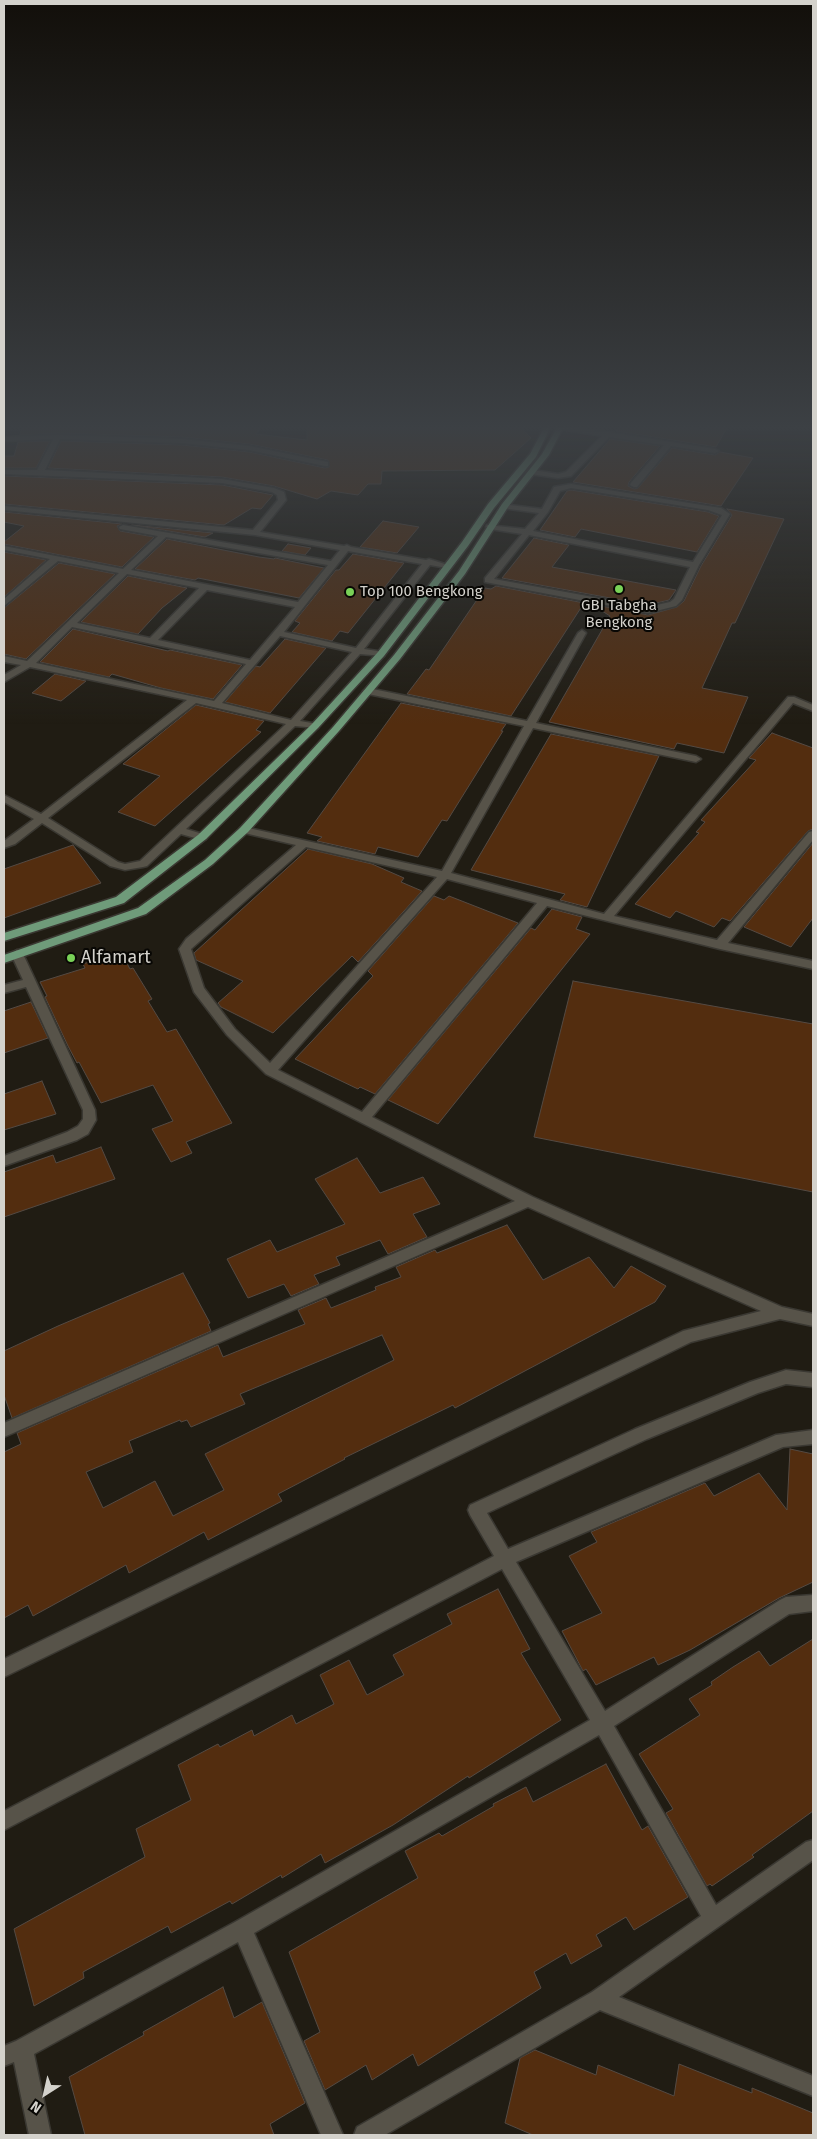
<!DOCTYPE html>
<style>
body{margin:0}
#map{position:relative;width:817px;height:2139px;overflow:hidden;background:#201c13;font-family:"Fira Sans",sans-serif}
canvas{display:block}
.frame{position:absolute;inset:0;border:5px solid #d4d2cc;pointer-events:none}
.north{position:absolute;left:20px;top:2069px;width:50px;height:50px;-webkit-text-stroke:4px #080704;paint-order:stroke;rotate:215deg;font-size:14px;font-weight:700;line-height:20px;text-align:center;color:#d4d2cc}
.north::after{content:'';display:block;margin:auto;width:18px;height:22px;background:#d4d2cc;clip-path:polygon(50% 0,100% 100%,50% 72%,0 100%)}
</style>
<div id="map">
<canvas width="817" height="2139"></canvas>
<div class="frame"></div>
<div class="north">N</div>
</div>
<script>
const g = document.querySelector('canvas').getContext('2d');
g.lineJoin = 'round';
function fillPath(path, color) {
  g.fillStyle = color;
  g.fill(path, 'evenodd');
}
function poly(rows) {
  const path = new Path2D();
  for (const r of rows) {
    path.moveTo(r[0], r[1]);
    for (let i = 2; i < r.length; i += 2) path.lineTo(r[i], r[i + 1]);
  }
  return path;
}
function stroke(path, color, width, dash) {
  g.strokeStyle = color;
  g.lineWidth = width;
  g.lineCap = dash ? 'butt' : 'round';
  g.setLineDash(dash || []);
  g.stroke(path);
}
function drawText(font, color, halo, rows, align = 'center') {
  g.font = font + ' "Fira Sans",sans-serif';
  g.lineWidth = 4;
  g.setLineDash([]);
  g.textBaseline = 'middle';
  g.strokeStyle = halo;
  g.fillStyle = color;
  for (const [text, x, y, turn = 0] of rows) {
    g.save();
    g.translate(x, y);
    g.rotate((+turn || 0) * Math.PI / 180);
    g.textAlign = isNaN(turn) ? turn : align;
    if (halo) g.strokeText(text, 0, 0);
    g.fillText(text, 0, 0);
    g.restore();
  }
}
const building = poly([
 [22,426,262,426,256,434,307,440,307,426,455,427,469,426,482,428,519,426,531,438,495,470,382,471,381,484,368,484,358,495,331,491,317,499,274,486,222,477,48,468,61,441,182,445,249,452,325,468,329,467,328,460,249,444,182,437,58,433,20,435,22,426],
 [621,426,679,426,705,430,707,426,727,428,716,447,616,431,621,426],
 [610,439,660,446,629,482,628,486,634,489,638,488,672,448,715,455,720,452,753,458,721,506,573,482,610,439],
 [50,441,36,468,4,468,4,456,14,456,18,442,50,441],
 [4,476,222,485,273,495,261,509,252,508,224,525,4,504,4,476],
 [571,490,708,512,719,516,697,552,581,529,575,537,540,530,567,491,571,490],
 [727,509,784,519,735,623,732,623,702,688,748,697,724,753,677,743,674,749,549,722,610,616,591,604,648,615,677,607,684,601,701,566,732,515,727,509],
 [4,512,122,524,117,526,120,531,154,537,122,567,4,544,4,542,24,526,4,522,4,512],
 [383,521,419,527,397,553,360,547,383,521],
 [132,525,213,533,205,537,132,525],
 [534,538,569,545,552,567,676,590,669,600,648,605,502,578,534,538],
 [167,539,259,557,274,559,275,558,324,568,299,598,198,578,195,580,135,569,167,539],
 [288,544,311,548,305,555,282,551,288,544],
 [4,552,46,560,4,597,4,552],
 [353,554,404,563,348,633,340,631,332,641,292,632,300,623,295,621,336,570,339,570,353,554],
 [59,563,115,574,26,659,4,654,4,608,59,563],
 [128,576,187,588,162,608,138,634,81,622,128,576],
 [496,586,584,603,511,716,407,694,426,669,429,670,485,588,491,589,496,586],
 [73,629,168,651,170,650,242,665,213,699,161,688,112,674,109,677,40,662,73,629],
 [285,639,326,648,270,713,225,702,256,666,260,667,285,639],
 [55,674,86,681,61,701,32,693,55,674],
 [401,703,506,724,501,731,503,731,447,821,442,820,418,857,378,847,375,854,317,841,322,837,307,833,401,703],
 [196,705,264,721,256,730,261,732,155,826,118,812,160,776,123,764,196,705],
 [772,733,813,748,813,829,808,831,730,921,722,918,714,927,676,911,670,918,635,904,699,833,696,832,705,822,701,820,756,760,749,758,772,733],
 [551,734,659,756,587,907,560,900,565,894,471,870,551,734],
 [813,843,813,918,791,947,744,927,813,843],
 [73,845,101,883,4,918,4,869,73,845],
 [308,849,372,864,404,878,401,882,422,891,358,962,352,956,273,1033,221,1007,218,1003,243,981,196,960,194,953,308,849],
 [434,896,444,900,449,896,518,923,375,1094,360,1087,358,1089,295,1059,373,976,368,971,434,896],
 [552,909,582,917,576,929,590,934,438,1124,388,1100,531,928,535,930,552,909],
 [121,952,130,969,133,968,152,999,148,1001,167,1032,176,1029,232,1123,186,1142,192,1153,171,1162,152,1129,173,1121,153,1085,101,1103,79,1062,77,1063,68,1046,45,997,47,996,40,982,85,968,83,964,121,952],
 [573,981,813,1024,813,1192,534,1137,573,981],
 [31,1002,48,1038,4,1053,4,1011,31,1002],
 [42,1081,56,1114,4,1130,4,1094,42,1081],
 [101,1147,115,1179,4,1217,4,1172,53,1155,56,1163,101,1147],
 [357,1158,380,1193,423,1177,440,1204,413,1214,427,1237,388,1254,380,1240,336,1257,340,1265,314,1275,319,1284,291,1296,284,1284,248,1298,227,1259,270,1240,277,1252,345,1224,315,1179,357,1158],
 [507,1225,543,1280,589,1257,614,1288,631,1266,666,1286,655,1302,455,1408,453,1405,344,1458,345,1459,278,1494,282,1501,208,1540,204,1532,129,1573,126,1565,33,1616,28,1605,4,1618,4,1452,21,1444,17,1433,218,1345,223,1357,305,1324,298,1310,326,1298,331,1308,376,1290,375,1287,401,1277,396,1267,435,1250,437,1253,507,1225],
 [382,1335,394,1360,205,1454,224,1490,173,1516,155,1481,103,1508,86,1472,133,1452,129,1441,180,1420,181,1422,187,1420,191,1427,245,1404,240,1394,382,1335],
 [183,1273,210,1323,208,1324,211,1331,12,1418,4,1395,4,1351,58,1326,183,1273],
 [790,1449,813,1454,813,1582,779,1598,690,1650,658,1665,654,1657,596,1685,586,1669,583,1671,562,1631,602,1613,569,1556,597,1542,591,1532,705,1483,714,1496,759,1473,787,1510,790,1449],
 [498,1589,530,1649,521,1653,561,1720,469,1778,468,1776,393,1825,325,1863,321,1854,282,1878,281,1875,232,1904,230,1901,171,1933,168,1926,83,1972,84,1978,34,2006,14,1929,145,1857,136,1829,191,1800,178,1765,218,1744,220,1747,252,1730,254,1736,292,1715,296,1724,334,1704,320,1675,349,1660,367,1695,404,1675,393,1655,452,1624,447,1614,498,1589],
 [813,1639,813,1811,752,1855,754,1857,712,1886,710,1884,707,1886,666,1813,673,1809,639,1754,700,1715,689,1699,712,1685,711,1682,733,1667,759,1651,770,1666,813,1639],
 [606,1764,642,1830,648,1826,688,1897,634,1930,626,1917,596,1935,602,1946,571,1964,566,1953,534,1972,541,1988,418,2066,413,2054,372,2080,366,2065,325,2090,304,2041,320,2032,289,1952,418,1878,405,1851,439,1833,442,1836,494,1806,493,1804,526,1787,533,1802,606,1764],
 [223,1987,234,2018,262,2002,305,2103,270,2124,274,2135,85,2135,69,2077,144,2035,143,2032,223,1987],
 [535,2050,596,2075,598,2065,674,2096,679,2064,752,2093,752,2088,813,2113,813,2135,533,2135,505,2123,520,2058,535,2050]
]);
fillPath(building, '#532d0f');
stroke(building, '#544a43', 1);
const minor = poly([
 [558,426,608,432,715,449,719,451,715,453,671,446,637,487,634,487,630,485,631,483,664,445,609,437,571,476,558,478,530,474,529,472,533,470,558,474,566,472,602,436,561,429,559,428,558,426],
 [58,435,182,439,249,446,328,462,328,466,325,466,249,450,182,443,60,439,45,470,222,479,274,488,284,492,286,500,260,532,344,546,347,545,351,547,426,560,429,559,451,566,447,568,430,565,364,649,384,652,384,656,360,654,300,721,318,724,318,728,295,726,186,829,206,835,207,837,206,839,202,840,181,834,147,866,143,867,125,870,110,866,42,823,15,844,4,848,4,841,34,819,4,802,4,795,41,814,187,700,30,667,4,682,4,675,21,665,4,662,4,656,27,661,119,573,58,561,4,606,4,599,50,559,4,550,4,546,123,569,158,536,120,529,119,527,123,525,331,561,340,550,255,535,4,510,4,506,253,530,278,500,277,495,272,492,222,483,4,474,4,470,37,470,53,439,4,441,4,437,58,435],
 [166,537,328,565,298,602,131,570,166,537],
 [348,551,422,564,356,648,284,632,348,551],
 [127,574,199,588,150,638,77,623,127,574],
 [207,590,295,607,250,660,158,640,207,590],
 [72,627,246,664,214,701,36,663,72,627],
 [280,636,352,652,291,720,222,703,280,636],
 [196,703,286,724,140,861,125,864,118,862,48,818,196,703],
 [571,484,708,506,721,508,730,514,699,565,682,600,676,606,648,613,485,582,485,578,522,534,490,529,486,527,487,525,525,529,539,513,502,508,502,504,542,509,554,487,571,484],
 [571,488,708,510,722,515,693,562,533,531,548,512,560,491,571,488],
 [529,535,690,567,674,599,670,602,648,607,494,579,529,535],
 [582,630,586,633,536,723,696,756,701,759,696,762,533,728,451,873,604,914,788,697,794,697,813,705,813,711,793,703,614,916,717,940,809,832,813,831,813,840,728,943,813,961,813,969,720,949,547,906,372,1117,533,1197,782,1307,813,1314,813,1326,780,1319,691,1342,4,1677,4,1659,437,1448,683,1331,761,1311,528,1207,4,1437,4,1423,515,1201,266,1074,227,1035,194,992,179,949,186,939,296,845,240,832,239,830,240,828,244,827,442,871,524,726,368,694,363,691,368,688,527,721,578,633,582,630],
 [306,847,437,877,270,1063,235,1029,204,988,191,949,306,847],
 [447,879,537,903,362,1112,278,1070,447,879],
 [17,950,23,954,36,982,95,1110,96,1120,88,1134,77,1140,4,1166,4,1156,67,1132,78,1126,83,1119,83,1110,26,987,4,993,4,985,23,980,11,954,17,950],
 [786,1370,813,1373,813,1387,786,1384,758,1393,647,1439,487,1513,508,1549,776,1435,813,1430,813,1444,783,1447,516,1562,605,1711,780,1600,786,1597,813,1595,813,1611,789,1614,614,1726,716,1905,806,1842,813,1840,813,1860,619,1997,813,2076,813,2096,600,2010,385,2135,354,2135,357,2127,592,1992,701,1916,599,1735,254,1933,343,2135,321,2135,238,1942,34,2054,51,2135,29,2135,14,2062,4,2066,4,2046,16,2041,235,1922,590,1720,502,1569,4,1830,4,1811,494,1556,470,1515,468,1510,470,1505,635,1429,750,1382,786,1370]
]);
const major = poly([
 [545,426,551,426,536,457,494,508,468,546,384,656,318,728,206,839,124,903,4,941,4,933,116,897,198,835,312,724,378,652,462,542,488,504,530,454,545,426],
 [558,426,564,426,549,455,508,507,465,574,400,659,339,731,248,832,213,864,146,914,4,963,4,955,138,908,205,860,240,828,333,727,394,655,459,571,502,504,542,454,558,426]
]);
stroke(minor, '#3a3832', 3);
stroke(major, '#3a3832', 3);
fillPath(minor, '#575349');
fillPath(major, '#6f9b7a');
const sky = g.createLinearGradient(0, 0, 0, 725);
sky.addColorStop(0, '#120f0a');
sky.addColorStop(0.59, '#3c4044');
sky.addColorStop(1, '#3c404400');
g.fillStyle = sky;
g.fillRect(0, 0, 817, 725);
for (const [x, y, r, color] of [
 [619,589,5,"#79d157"],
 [350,592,5,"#79d157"],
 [71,958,5,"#79d157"]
]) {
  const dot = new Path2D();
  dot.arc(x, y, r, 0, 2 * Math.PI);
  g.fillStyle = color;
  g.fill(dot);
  stroke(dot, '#080704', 2);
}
drawText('15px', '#d4d2cc', '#080704', [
 ["Top 100 Bengkong",360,592],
 ["GBI Tabgha",619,606,"center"],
 ["Bengkong",619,623,"center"]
], 'left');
drawText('18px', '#d4d2cc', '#080704', [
 ["Alfamart",81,958]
], 'left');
</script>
